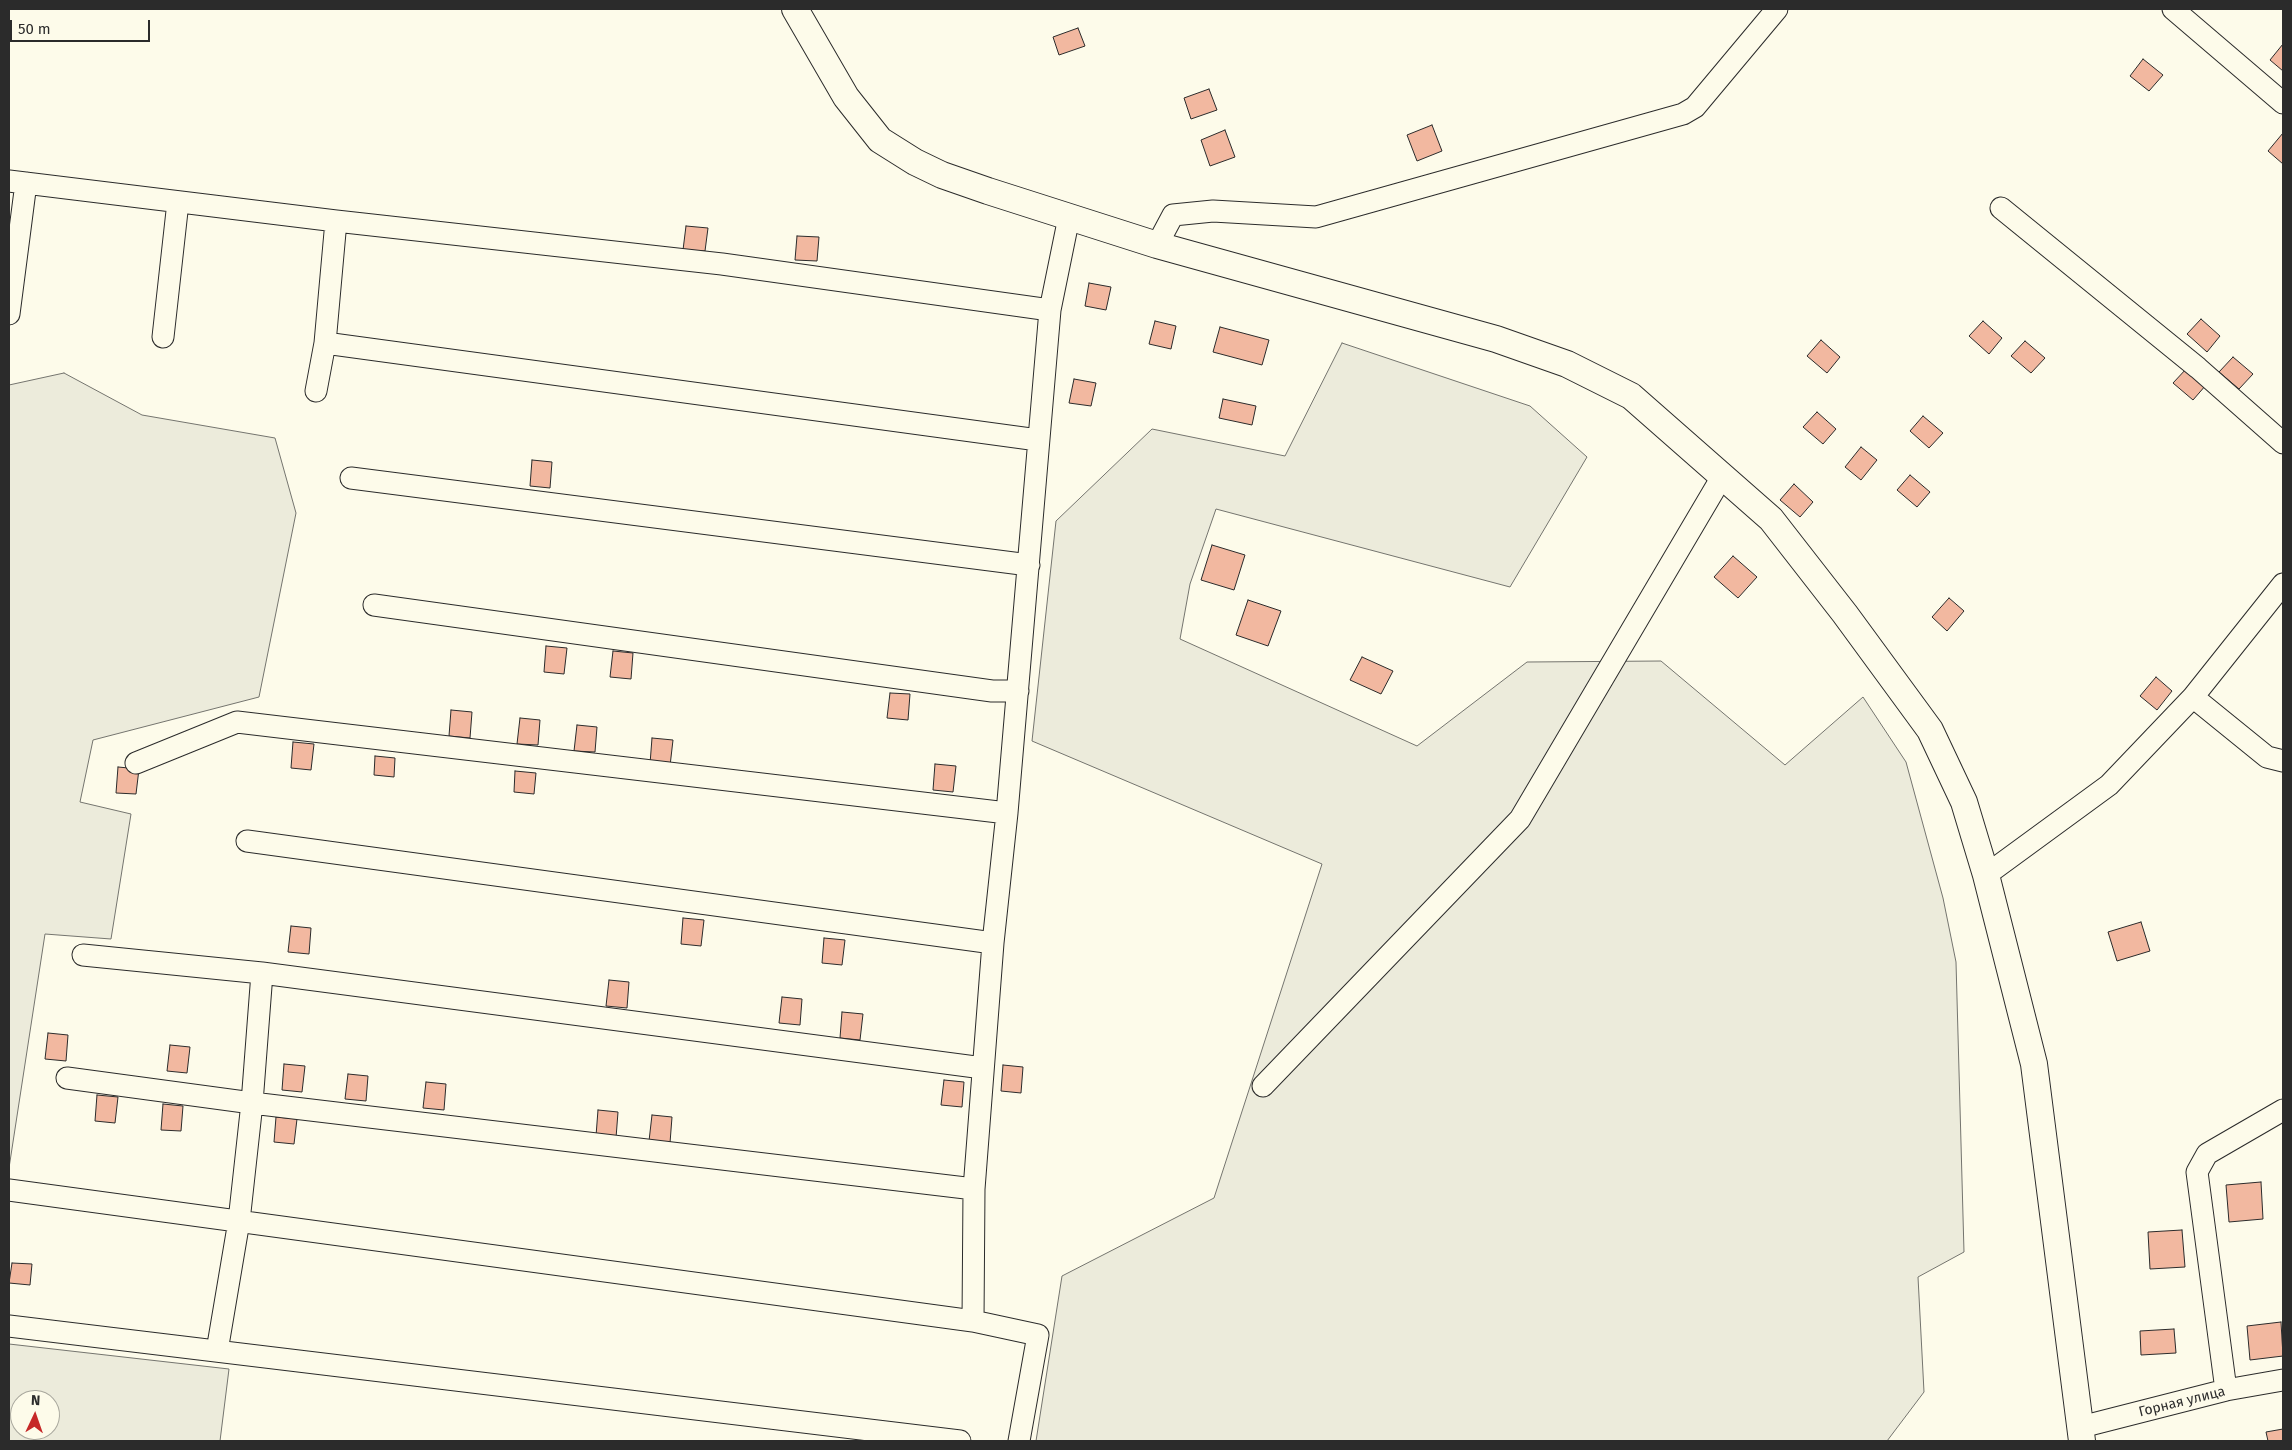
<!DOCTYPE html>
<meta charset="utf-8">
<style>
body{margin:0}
#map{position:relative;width:2292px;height:1450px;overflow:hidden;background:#fdfbea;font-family:"Fira Sans",sans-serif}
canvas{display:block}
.frame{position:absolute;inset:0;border:10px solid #2b2b2b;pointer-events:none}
.north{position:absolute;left:10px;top:1390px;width:50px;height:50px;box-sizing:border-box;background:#fdfbea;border:1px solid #a9a89e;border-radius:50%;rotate:3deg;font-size:14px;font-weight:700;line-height:20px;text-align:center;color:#2b2b2b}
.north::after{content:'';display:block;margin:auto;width:18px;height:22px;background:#c62828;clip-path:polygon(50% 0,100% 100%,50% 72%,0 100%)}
.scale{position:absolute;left:10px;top:20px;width:140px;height:22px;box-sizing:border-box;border:2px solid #2b2b2b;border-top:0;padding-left:6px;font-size:15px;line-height:18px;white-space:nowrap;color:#2b2b2b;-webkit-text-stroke:4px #fdfbea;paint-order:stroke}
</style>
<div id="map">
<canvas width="2292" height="1450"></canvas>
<div class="frame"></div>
<div class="north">N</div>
<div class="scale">50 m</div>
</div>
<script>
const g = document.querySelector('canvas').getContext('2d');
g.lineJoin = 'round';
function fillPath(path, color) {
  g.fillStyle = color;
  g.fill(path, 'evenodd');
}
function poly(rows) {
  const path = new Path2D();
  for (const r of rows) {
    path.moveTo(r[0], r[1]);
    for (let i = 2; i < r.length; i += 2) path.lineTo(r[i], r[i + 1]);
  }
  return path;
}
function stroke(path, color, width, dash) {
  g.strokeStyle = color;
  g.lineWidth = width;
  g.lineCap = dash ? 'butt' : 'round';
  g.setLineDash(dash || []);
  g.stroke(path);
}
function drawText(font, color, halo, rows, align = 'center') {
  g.font = font + ' "Fira Sans",sans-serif';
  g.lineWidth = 4;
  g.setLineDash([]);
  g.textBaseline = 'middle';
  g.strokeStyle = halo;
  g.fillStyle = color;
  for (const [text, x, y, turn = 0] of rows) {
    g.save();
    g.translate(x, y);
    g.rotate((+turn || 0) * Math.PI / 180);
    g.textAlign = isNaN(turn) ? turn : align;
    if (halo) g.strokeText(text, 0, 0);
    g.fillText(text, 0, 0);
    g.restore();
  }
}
const green = poly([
 [1342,343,1530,406,1587,457,1510,587,1216,509,1190,584,1180,639,1417,746,1527,662,1661,661,1785,765,1863,697,1906,762,1943,898,1956,962,1964,1252,1918,1277,1924,1392,1887,1441,1036,1441,1062,1276,1214,1198,1322,864,1032,741,1056,521,1152,429,1285,456,1342,343],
 [64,373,142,415,275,438,296,513,259,697,93,740,80,802,131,814,111,939,45,934,9,1168,9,385,64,373],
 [9,1344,229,1369,220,1441,9,1441,9,1344],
 [20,1400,50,1400,50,1430,20,1430,20,1400]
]);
fillPath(green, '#ecebdb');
stroke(green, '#74746e', 1);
const building = poly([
 [1078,28,1085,46,1059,55,1053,37,1078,28],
 [2283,44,2283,71,2270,60,2283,44],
 [2143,59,2163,75,2149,91,2130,76,2143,59],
 [1209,89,1217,110,1191,119,1184,98,1209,89],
 [1432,125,1442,151,1417,161,1407,135,1432,125],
 [1225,130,1235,157,1210,166,1201,140,1225,130],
 [2283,133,2283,164,2268,151,2283,133],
 [686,226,708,228,705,251,683,250,686,226],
 [797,236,819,237,817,261,795,260,797,236],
 [1089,283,1111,287,1106,310,1085,306,1089,283],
 [2201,319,2220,336,2207,352,2187,334,2201,319],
 [1155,321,1176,326,1171,349,1149,344,1155,321],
 [1983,321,2002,338,1989,354,1969,336,1983,321],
 [1220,327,1269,340,1262,365,1213,352,1220,327],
 [1821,340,1840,357,1827,373,1807,356,1821,340],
 [2025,341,2045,358,2031,373,2011,356,2025,341],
 [2233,357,2253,374,2239,389,2219,372,2233,357],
 [2187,368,2206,385,2193,400,2173,383,2187,368],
 [1074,379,1096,383,1091,406,1069,403,1074,379],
 [1223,399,1256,406,1252,425,1219,418,1223,399],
 [1817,412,1836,429,1823,444,1803,427,1817,412],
 [1923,416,1943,433,1929,448,1910,431,1923,416],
 [1861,447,1877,460,1861,480,1845,467,1861,447],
 [532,460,552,462,550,488,530,486,532,460],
 [1910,475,1930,492,1917,507,1897,490,1910,475],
 [1794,484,1813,502,1800,517,1780,500,1794,484],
 [1212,545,1245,555,1234,590,1201,580,1212,545],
 [1733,556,1757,577,1738,598,1714,577,1733,556],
 [1949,598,1964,611,1947,631,1932,617,1949,598],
 [1248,600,1281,611,1268,646,1236,635,1248,600],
 [546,646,567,648,564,674,544,672,546,646],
 [613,651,633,653,631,679,610,677,613,651],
 [1362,657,1393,671,1381,694,1350,680,1362,657],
 [2156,677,2172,691,2157,710,2140,696,2156,677],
 [890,693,910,694,908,720,887,718,890,693],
 [451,710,472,712,470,738,449,736,451,710],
 [520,718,540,720,538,745,517,744,520,718],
 [577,725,597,727,595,752,574,751,577,725],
 [652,738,673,740,670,766,650,764,652,738],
 [293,742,314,744,311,770,291,768,293,742],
 [375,756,395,758,394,777,374,775,375,756],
 [935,764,956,766,953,792,933,790,935,764],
 [118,767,139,769,136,794,116,793,118,767],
 [515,771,536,773,534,794,514,792,515,771],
 [683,918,704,920,701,946,681,944,683,918],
 [2141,922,2150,951,2117,961,2108,932,2141,922],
 [291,926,311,928,309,954,288,952,291,926],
 [824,938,845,940,842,965,822,963,824,938],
 [609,980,629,982,627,1008,606,1006,609,980],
 [782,997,802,999,800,1025,779,1023,782,997],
 [842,1012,863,1014,860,1040,840,1038,842,1012],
 [48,1033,68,1035,66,1061,45,1059,48,1033],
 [170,1045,190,1047,187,1073,167,1071,170,1045],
 [284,1064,305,1066,302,1092,282,1090,284,1064],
 [1003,1065,1023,1067,1021,1093,1001,1091,1003,1065],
 [348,1074,368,1076,366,1101,345,1099,348,1074],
 [944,1080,964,1082,962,1107,941,1105,944,1080],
 [426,1082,446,1084,444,1110,423,1108,426,1082],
 [97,1095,118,1097,115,1123,95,1121,97,1095],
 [163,1104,183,1106,181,1131,161,1130,163,1104],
 [598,1110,618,1112,616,1138,596,1136,598,1110],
 [652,1115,672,1117,670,1143,649,1141,652,1115],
 [276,1117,297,1119,294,1144,274,1142,276,1117],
 [2261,1182,2263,1219,2229,1222,2226,1185,2261,1182],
 [2182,1230,2185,1267,2150,1269,2148,1232,2182,1230],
 [12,1263,32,1264,30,1285,9,1283,12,1263],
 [2281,1322,2283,1356,2250,1360,2247,1326,2281,1322],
 [2174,1329,2176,1353,2141,1355,2140,1331,2174,1329],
 [2283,1429,2283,1441,2268,1441,2266,1432,2283,1429]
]);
fillPath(building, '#f2b8a0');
stroke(building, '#2b2b2b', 1);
const minor = poly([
 [2173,9,2283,103],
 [9,181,336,221,722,264,1050,310],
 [2001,208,2198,368,2283,443],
 [1157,245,1173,215,1213,211,1316,217,1683,114,1695,107,1777,9],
 [9,314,26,183],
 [163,337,178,202],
 [325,343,1038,440],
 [316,391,325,343,336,221],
 [351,478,1029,565],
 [374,605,992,691,1018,691],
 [2193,697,2267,757,2283,761],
 [136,763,237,722,1007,813],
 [247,841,993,943],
 [1986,875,2109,785,2193,697,2283,584],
 [83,955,262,973,983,1068],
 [67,1078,252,1103,974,1189],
 [1263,1086,1520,819,1723,475],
 [9,1190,973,1321,1038,1335,1019,1441],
 [973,1321,974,1189,993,943,1007,813,1050,310,1069,217],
 [9,1326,960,1441],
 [217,1351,239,1221,252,1103,262,973],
 [2226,1390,2197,1172,2207,1154,2283,1110],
 [2081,1427,2226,1390,2283,1380]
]);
const major = poly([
 [795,9,846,97,880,140,915,162,942,175,988,191,1157,245,1496,339,1567,364,1631,396,1771,519,1845,614,1930,730,1964,802,1986,875,2034,1064,2082,1441]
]);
stroke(minor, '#2b2b2b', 23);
stroke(major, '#2b2b2b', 28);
stroke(minor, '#fdfbea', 21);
stroke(major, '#fdfbea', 26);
drawText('14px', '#2b2b2b', '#fdfbea', [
 ["Горная улица",2182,1402,-14]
]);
</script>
